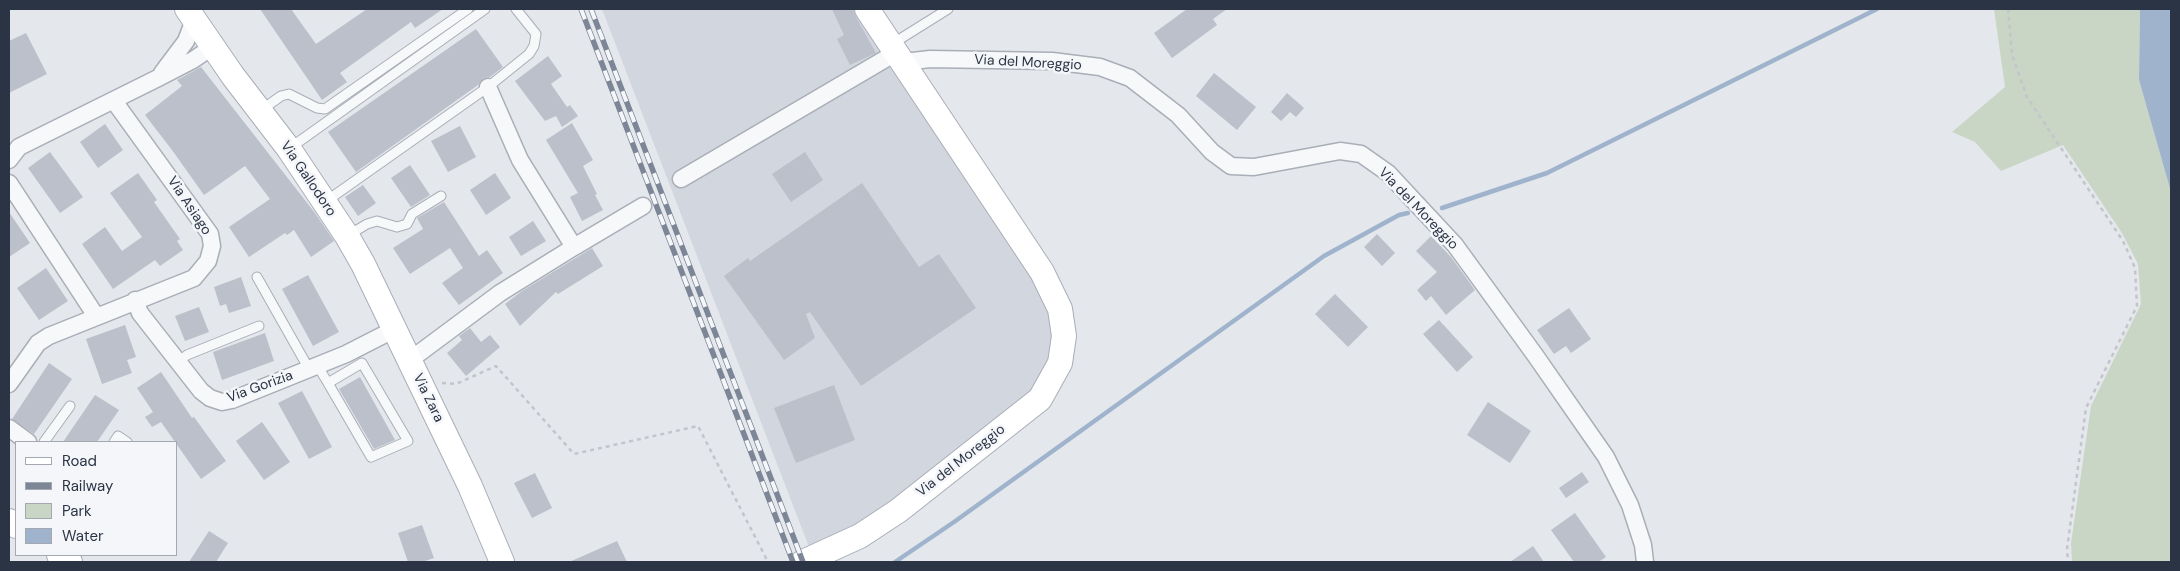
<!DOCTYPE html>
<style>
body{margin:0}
#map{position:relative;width:2180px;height:571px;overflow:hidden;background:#e4e7ec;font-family:"DM Sans",sans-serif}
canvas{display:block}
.frame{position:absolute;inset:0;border:10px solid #2b3445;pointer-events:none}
.legend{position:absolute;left:15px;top:441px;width:162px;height:115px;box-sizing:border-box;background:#f4f6f9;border:1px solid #a4a8b1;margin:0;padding:6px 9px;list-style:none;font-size:15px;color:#2b3445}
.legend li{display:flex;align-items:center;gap:10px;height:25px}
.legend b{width:25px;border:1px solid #a4a8b1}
</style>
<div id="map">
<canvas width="2180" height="571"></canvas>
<div class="frame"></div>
<ul class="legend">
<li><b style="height:6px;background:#fff"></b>Road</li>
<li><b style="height:6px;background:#7d8696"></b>Railway</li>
<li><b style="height:14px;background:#c9d6c5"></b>Park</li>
<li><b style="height:14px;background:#9fb4cc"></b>Water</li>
</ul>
</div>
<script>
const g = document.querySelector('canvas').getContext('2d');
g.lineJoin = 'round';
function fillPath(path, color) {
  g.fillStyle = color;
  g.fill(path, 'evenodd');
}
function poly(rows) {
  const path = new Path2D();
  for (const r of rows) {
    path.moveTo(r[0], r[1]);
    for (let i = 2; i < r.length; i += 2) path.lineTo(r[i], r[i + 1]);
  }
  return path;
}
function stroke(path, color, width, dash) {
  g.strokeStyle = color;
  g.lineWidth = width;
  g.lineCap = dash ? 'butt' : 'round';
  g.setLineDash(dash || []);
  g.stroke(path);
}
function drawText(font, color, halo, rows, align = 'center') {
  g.font = font + ' "DM Sans",sans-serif';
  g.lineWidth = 5;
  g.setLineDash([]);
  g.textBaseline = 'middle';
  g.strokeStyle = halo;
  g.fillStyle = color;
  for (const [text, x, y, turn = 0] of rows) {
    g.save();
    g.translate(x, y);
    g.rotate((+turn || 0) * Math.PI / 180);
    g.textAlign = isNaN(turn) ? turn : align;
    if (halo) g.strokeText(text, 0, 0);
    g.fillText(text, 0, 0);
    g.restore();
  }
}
fillPath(poly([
 [602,9,857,9,1043,292,1054,327,1054,360,1034,390,869,519,809,547]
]), '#d2d6de');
fillPath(poly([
 [1994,9,2140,9,2139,80,2171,192,2171,562,2072,562,2071,543,2091,406,2141,304,2138,264,2122,233,2063,145,2001,171,1975,142,1952,132,2005,87]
]), '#c9d6c5');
fillPath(poly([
 [2140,9,2171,9,2171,192,2139,80]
]), '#9fb4cc');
stroke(poly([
 [1442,208,1547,173,1877,9],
 [895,562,954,522,1324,256,1399,215,1408,213]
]), '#9fb4cc', 4.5);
fillPath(poly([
 [260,9,291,9,316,44,367,9,443,9,415,28,411,22,340,73,347,82,322,100],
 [832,9,853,9,856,17,876,53,850,65,837,39,844,35],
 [1187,9,1227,9,1213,19,1217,25,1172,58,1154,33],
 [476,29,503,67,490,77,484,78,478,85,356,172,328,132],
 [26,33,47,74,9,93,9,41],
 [548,56,562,76,551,84,567,107,570,105,578,116,562,127,556,116,545,121,515,81],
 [201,67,315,213,334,241,311,257,294,230,287,235,285,233,249,257,229,227,270,199,245,166,204,195,172,150,145,115,182,86,177,80],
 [1214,73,1256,107,1237,130,1196,96],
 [1287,93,1304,108,1296,117,1290,112,1281,121,1271,112],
 [572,123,593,160,583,166,597,194,595,195,603,210,582,221,570,197,578,193,546,140],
 [105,124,123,150,98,168,80,142],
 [460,126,476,157,448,172,431,141],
 [50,152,83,197,60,213,28,168],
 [805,152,823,180,791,202,772,174],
 [410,165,430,195,411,207,391,178],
 [138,173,157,200,154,202,180,239,177,241,183,250,160,266,155,260,113,289,82,244,105,227,122,251,142,237,110,193],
 [495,173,511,198,486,215,470,190],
 [862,183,919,267,939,254,976,308,861,386,810,312,806,314,815,338,784,360,724,276,748,258,750,261],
 [363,185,376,203,358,216,345,197],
 [444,202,479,256,487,250,503,273,459,305,442,283,463,268,450,248,410,274,393,248,423,229,417,218],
 [9,212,30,243,9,257],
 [533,221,546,241,521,256,509,237],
 [1377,234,1395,253,1382,266,1364,247],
 [1431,236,1451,257,1475,290,1446,315,1431,296,1426,301,1417,290,1437,272,1416,251],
 [592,248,603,266,558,294,556,292,520,326,505,304,522,291],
 [46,268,68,301,39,320,17,288],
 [308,275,339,332,313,346,282,289],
 [241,277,251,306,229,313,226,304,220,306,214,287],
 [1335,294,1368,327,1348,347,1315,314],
 [199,307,209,332,185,341,175,316],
 [1569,308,1591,339,1571,353,1566,346,1554,354,1537,330],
 [1439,320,1473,357,1457,372,1423,334],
 [125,325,136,357,127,360,132,373,102,384,86,339],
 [470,328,481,342,490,335,500,347,466,376,447,353,462,340,459,336],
 [265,333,274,361,222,380,213,352],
 [49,363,72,379,34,434,12,419],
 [161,372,192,418,194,417,226,461,201,479,161,422,152,427,145,417,153,412,137,388],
 [360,377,395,440,374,449,339,389],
 [834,385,855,440,796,463,774,408],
 [302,391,332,447,309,459,278,403],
 [95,395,119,410,97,442,63,442],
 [1488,402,1531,431,1510,463,1467,435],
 [262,422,290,462,264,480,236,441],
 [1582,472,1589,482,1566,498,1559,488],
 [535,473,552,508,532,518,514,483],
 [1575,513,1606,557,1598,562,1574,562,1551,530],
 [422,525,434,558,422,562,408,562,398,533],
 [209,531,228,543,216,562,189,562],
 [617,541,627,562,569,562],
 [1533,546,1544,562,1510,562]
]), '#bbc0ca');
const lane = poly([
 [892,44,948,9],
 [260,111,281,96,289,94,317,108,325,109,468,9],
 [290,148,485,9],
 [325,202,488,87,529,54,534,46,536,34,516,9],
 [347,236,367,224,377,221,397,227,407,224,412,214,441,196],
 [257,277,309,369],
 [178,362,187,355,259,326],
 [317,365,328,383,371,457,408,441,362,363,328,383],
 [44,442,70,406],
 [114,442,118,436,127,442]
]);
const street = poly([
 [904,62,930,59,1052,61,1100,67,1130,78,1178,115,1212,152,1231,166,1254,167,1340,151,1361,154,1388,173,1455,245,1535,355,1606,457,1630,505,1643,545,1645,562],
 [162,73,186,41,194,20],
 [9,160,19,147,158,78,193,60,212,47],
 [681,179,897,52],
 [9,183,96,316],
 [574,247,643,206],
 [135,300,140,313,201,391,210,398,222,402,232,400,346,354,395,329],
 [410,360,500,293,574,247,520,160,488,87],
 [9,384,38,343,49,336,194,278,208,261,212,246,210,234,114,101],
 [9,428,28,442]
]);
const secondary = poly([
 [187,9,233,76,289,149,347,236,363,264,470,486,502,562],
 [9,521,16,526],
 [59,555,70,562],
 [803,562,860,536,898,511,1040,399,1060,363,1064,336,1060,309,1042,272,867,9]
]);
stroke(lane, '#a9aeb7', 11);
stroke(street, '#a9aeb7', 19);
stroke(secondary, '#a9aeb7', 26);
stroke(poly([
 [2008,9,2012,55,2027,97,2123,241,2135,268,2137,306,2086,408,2067,549,2068,562],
 [442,383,456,384,496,366,574,454,698,426,768,562]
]), '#c2c5cb', 2.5, [4, 4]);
stroke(lane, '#f7f8fa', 9);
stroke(street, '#f7f8fa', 16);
stroke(secondary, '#fff', 24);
const rail = poly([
 [581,9,793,562],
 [591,9,803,562]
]);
stroke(rail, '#7d8696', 5.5);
stroke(rail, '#f4f6f9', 4, [11]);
drawText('14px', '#2b3445', '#f4f6f9', [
 ["Via del Moreggio",1028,63,3],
 ["Via Gallodoro",308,179,56],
 ["Via Asiago",189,206,56],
 ["Via del Moreggio",1418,209,46],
 ["Via Gorizia",260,387,-20],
 ["Via Zara",428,398,64],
 ["Via del Moreggio",961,461,-38]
]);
</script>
